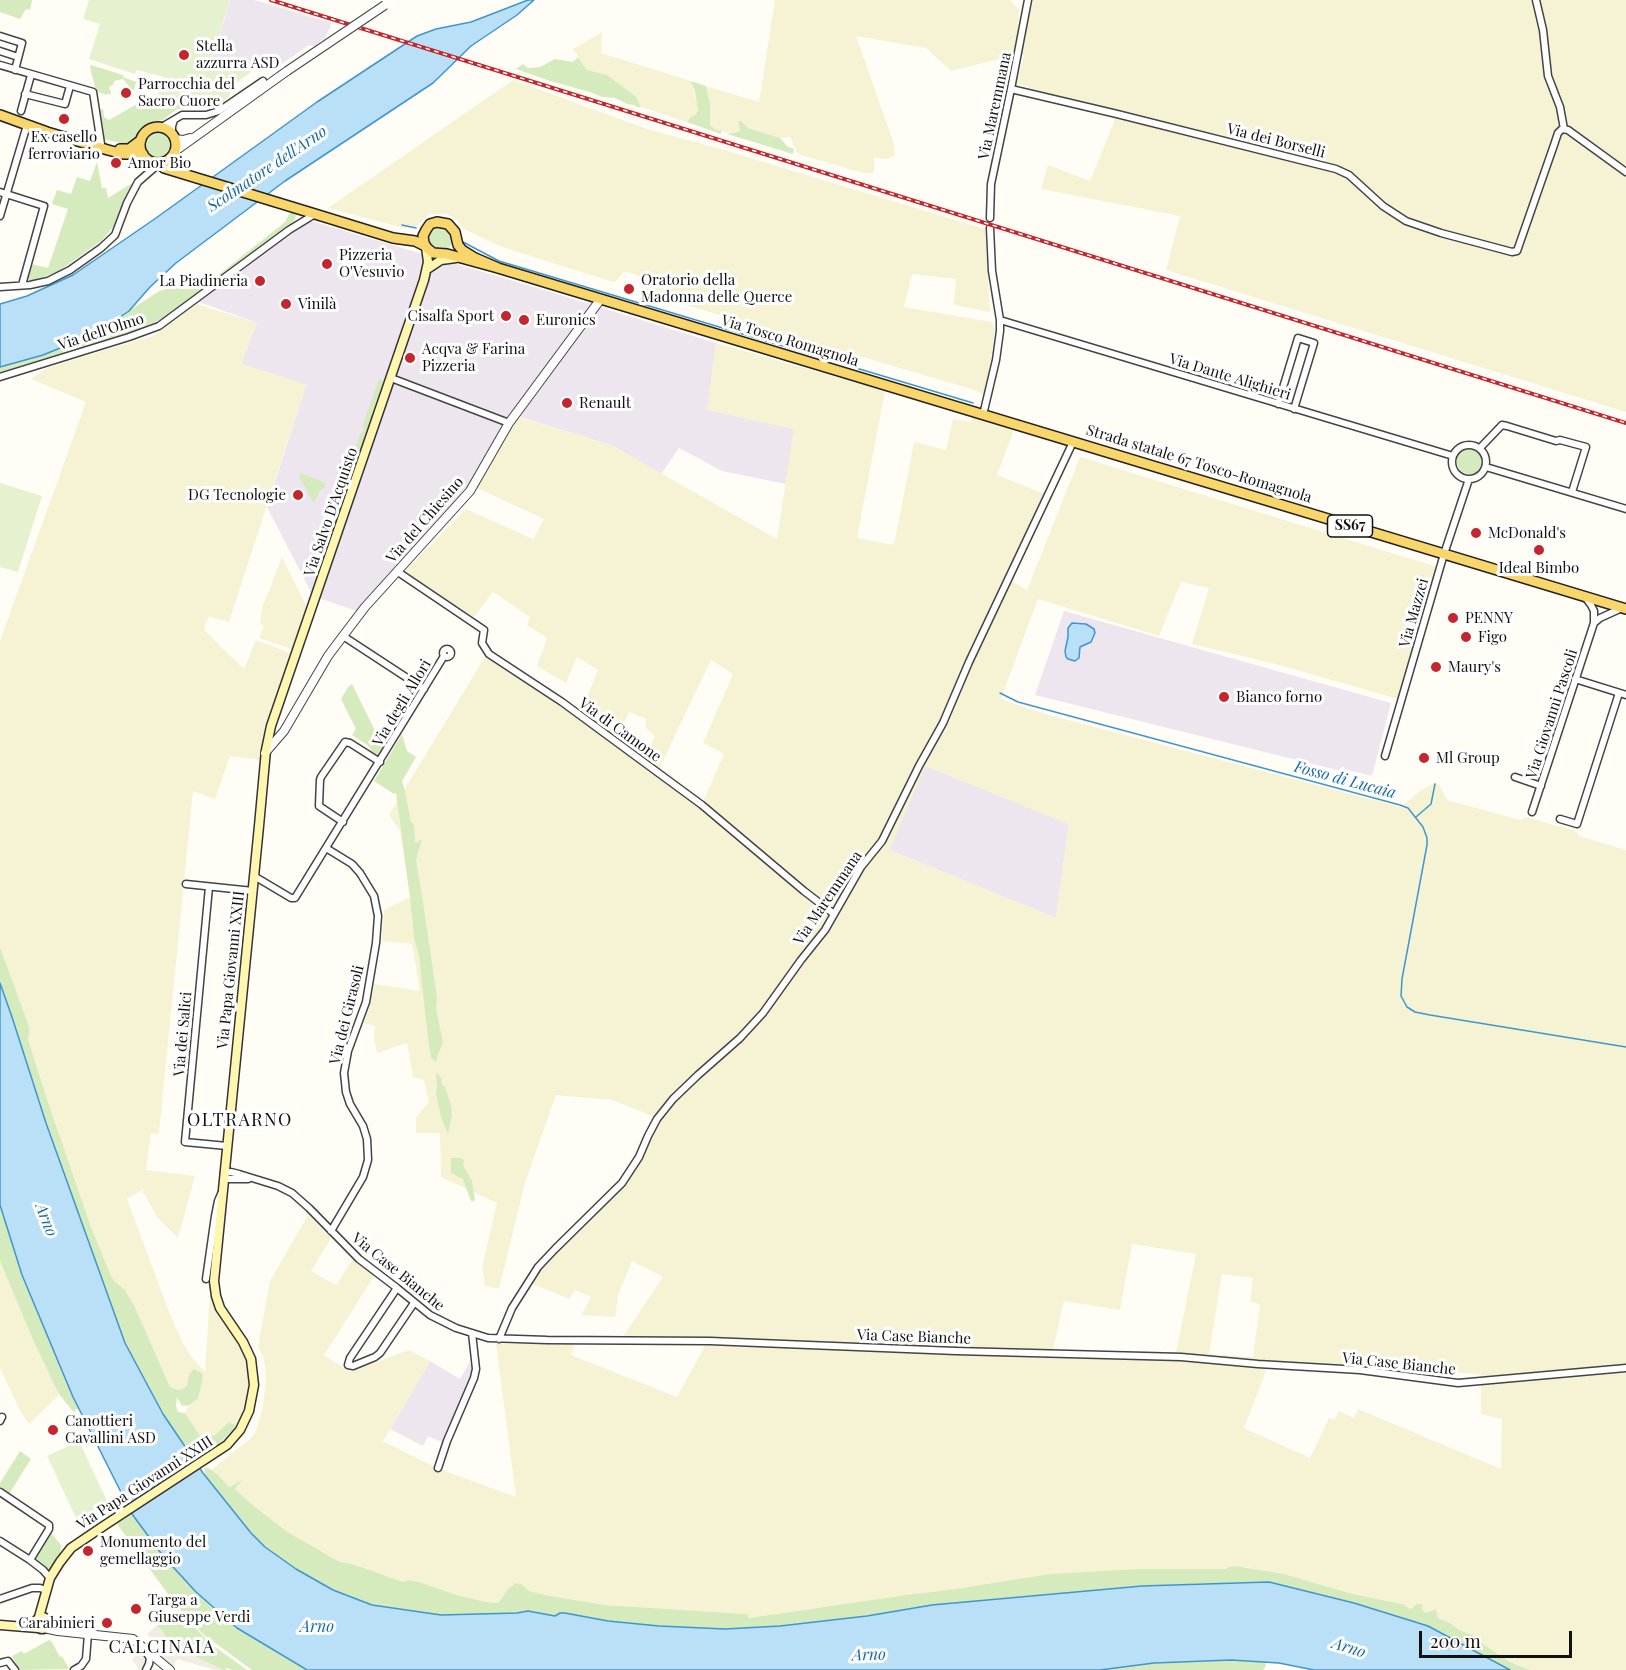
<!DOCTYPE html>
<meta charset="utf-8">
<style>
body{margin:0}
#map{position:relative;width:1626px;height:1670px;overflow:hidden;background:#fffdf5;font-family:"Playfair Display",serif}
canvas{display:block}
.scale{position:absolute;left:1419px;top:1631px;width:153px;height:27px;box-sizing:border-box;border:3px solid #111;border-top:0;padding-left:8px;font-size:18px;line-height:21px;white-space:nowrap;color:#111;-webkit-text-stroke:4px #fff;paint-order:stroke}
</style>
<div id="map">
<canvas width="1626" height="1670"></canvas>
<div class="scale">200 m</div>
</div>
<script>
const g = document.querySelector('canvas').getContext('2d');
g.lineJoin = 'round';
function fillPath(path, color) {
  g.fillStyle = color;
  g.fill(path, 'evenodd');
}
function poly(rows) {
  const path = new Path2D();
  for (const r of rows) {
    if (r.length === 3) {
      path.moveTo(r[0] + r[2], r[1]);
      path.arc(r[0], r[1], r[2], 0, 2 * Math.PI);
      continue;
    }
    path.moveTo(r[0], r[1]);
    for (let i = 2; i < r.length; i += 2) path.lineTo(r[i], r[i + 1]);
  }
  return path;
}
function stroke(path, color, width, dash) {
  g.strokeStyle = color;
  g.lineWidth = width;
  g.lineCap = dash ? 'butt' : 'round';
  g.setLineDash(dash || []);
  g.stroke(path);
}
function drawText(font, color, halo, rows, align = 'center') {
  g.font = font + ' "Playfair Display",serif';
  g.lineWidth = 6;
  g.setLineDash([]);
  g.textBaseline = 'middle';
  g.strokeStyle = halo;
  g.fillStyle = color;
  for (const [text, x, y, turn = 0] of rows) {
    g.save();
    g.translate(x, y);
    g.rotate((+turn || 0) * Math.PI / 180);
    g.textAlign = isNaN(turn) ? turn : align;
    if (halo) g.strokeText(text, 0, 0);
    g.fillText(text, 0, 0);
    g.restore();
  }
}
fillPath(poly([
 [230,0,254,0,332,23,324,41,321,40,315,47,309,45,273,70,266,70,242,61,239,65,213,57],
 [311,221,554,293,716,343,708,410,794,429,786,484,722,471,679,448,661,474,611,445,510,414,474,478,458,499,357,611,313,596,267,507,306,385,241,364,257,323,199,302,280,241],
 [1064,611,1391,703,1372,776,1344,769,1344,767,1342,767,1341,771,1035,695],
 [925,765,1069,824,1056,918,889,850],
 [430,1361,460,1379,470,1362,472,1373,472,1379,444,1443,428,1436,423,1446,390,1429]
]), '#eee6ef');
fillPath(poly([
 [775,0,1010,0,1019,10,1018,30,1024,31,1030,0,1626,0,1626,412,1166,270,1180,216,1041,189,1048,165,1090,181,1118,112,1037,91,1017,83,1024,55,1011,56,951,71,926,48,856,36,894,144,895,155,888,159,874,158,874,173,863,173,801,155,797,153,790,137,780,138,748,128,741,131,728,133,716,130,710,125,710,104,706,86,759,102],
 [602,32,601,53,691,81,697,103,698,110,696,114,690,118,687,122,641,107,636,97,607,75,587,70,573,49],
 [513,80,647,129,724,150,985,229,990,312,954,305,956,279,912,274,904,307,992,322,995,331,987,385,984,397,978,391,645,293,641,288,640,277,635,274,627,272,623,273,616,281,613,282,502,247,464,229,455,218,446,214,430,214,416,226,413,228,404,228,328,208],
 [197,304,257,323,241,364,306,385,229,622,209,616,204,630,244,669,256,640,292,654,265,732,260,760,230,756,215,799,193,791,159,1133,151,1134,146,1170,195,1176,178,1238,157,1217,142,1190,127,1199,168,1309,182,1342,191,1356,205,1372,210,1293,214,1307,243,1352,247,1364,249,1389,247,1402,241,1417,236,1426,229,1423,215,1435,205,1440,202,1439,185,1413,189,1405,198,1399,203,1379,189,1374,187,1385,184,1388,178,1390,170,1387,135,1307,125,1290,115,1282,111,1276,91,1227,48,1102,28,1039,30,1029,0,947,0,641,86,402,31,379,47,368,155,335],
 [716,343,885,391,857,538,894,545,914,442,946,450,953,419,971,422,972,417,1014,430,997,475,1044,494,1006,578,1027,590,1080,457,1437,567,1398,699,1279,665,1192,644,1209,588,1181,582,1159,636,1038,599,1001,699,1045,714,1401,807,1420,791,1434,783,1439,784,1447,800,1520,820,1526,817,1576,831,1579,836,1626,850,1626,1670,1526,1670,1524,1667,1510,1662,1483,1644,1477,1637,1458,1630,1450,1623,1438,1618,1436,1609,1426,1613,1423,1611,1422,1604,1412,1609,1402,1604,1349,1593,1284,1574,1263,1572,1247,1567,1228,1567,1226,1569,1140,1569,906,1595,749,1618,746,1614,605,1605,545,1595,529,1591,521,1584,508,1589,498,1603,486,1602,457,1595,419,1582,408,1580,404,1583,355,1565,338,1561,286,1531,254,1506,235,1489,242,1482,229,1487,211,1470,251,1438,256,1431,263,1406,266,1378,264,1359,258,1346,270,1281,308,1215,331,1238,311,1271,336,1285,353,1259,375,1275,324,1355,350,1372,409,1350,430,1361,383,1441,437,1468,516,1497,496,1344,575,1343,571,1355,677,1397,708,1340,623,1337,663,1277,632,1261,618,1295,615,1317,581,1315,591,1297,575,1290,569,1299,530,1283,537,1274,609,1201,630,1177,659,1121,655,1117,612,1100,556,1095,525,1183,499,1289,485,1286,482,1267,497,1203,441,1177,440,1133,416,1133,416,1117,429,1102,424,1080,413,1077,407,1043,377,1053,374,1038,375,1026,364,1023,369,1009,374,984,420,991,412,944,382,941,384,910,410,897,400,831,389,815,486,655,579,717,598,670,577,657,566,683,537,666,547,638,527,625,530,617,493,592,474,617,404,572,466,509,533,539,544,519,477,488,518,417,611,445,777,539,794,429,707,410],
 [711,660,733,674,703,743,724,754,700,808,615,743,629,712,646,719,646,728,655,736,644,761,656,770,659,769],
 [925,766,1069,824,1056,918,889,850],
 [1132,1244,1196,1254,1176,1352,1053,1350,1064,1301,1120,1310],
 [1222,1274,1253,1278,1250,1302,1260,1304,1253,1357,1209,1354],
 [1270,1361,1481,1374,1481,1414,1502,1419,1501,1469,1358,1409,1354,1418,1339,1411,1334,1420,1329,1418,1310,1458,1244,1428],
 [282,557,307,607,294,649,291,649,259,638,264,626,260,624,263,603,265,601],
 [0,1261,33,1340,59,1394,58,1396,29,1424,19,1409,0,1368]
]), '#f6f3d4');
fillPath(poly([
 [0,0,32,0,30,10,26,9,20,19,0,12],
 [578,57,587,70,607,75,626,89,636,97,641,107,637,107,634,105,627,104,615,98,602,97,590,92,550,81,516,69,523,64,528,68,540,67,555,59,573,62],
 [91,65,123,75,123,77,136,82,134,90,128,88,129,86,123,79,114,81,113,85,110,86,109,89,111,91,110,95,108,93,107,95,96,91,90,67],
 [691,81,706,86,710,104,710,125,716,130,721,131,721,134,687,122,690,118,696,114,698,110,695,92],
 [172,95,210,105,211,108,208,109,177,109,163,120,150,122,142,127,133,140,125,144,103,139,99,110,103,109,104,117,109,120,137,104,152,104],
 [738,121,741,121,748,128,780,138,788,147,792,148,794,149,793,154,727,134,740,131],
 [159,145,14],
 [97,162,102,188,106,188,108,198,137,180,114,226,101,241,59,271,32,281,26,278,31,264,48,268,68,209,52,204,57,190,71,194,77,177,90,181],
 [291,210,296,212,296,215,294,221,286,229,266,242,264,245,164,318,131,332,0,374,0,367,43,355,75,342,108,325,159,291,217,276,285,222],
 [440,238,13],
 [379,379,383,380,384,384,352,479,350,481,347,480,346,476,360,434,364,431,364,429,362,427],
 [1470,461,13],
 [300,473,326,483,324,488,320,490,316,500,313,502,299,476],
 [352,684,383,747,379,756,371,751,370,747,352,735,356,729,341,699,348,687],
 [402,734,407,751,416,757,402,781,404,787,411,822,414,824,415,843,422,839,416,860,423,902,437,997,436,1008,443,1043,438,1054,436,1062,431,1058,428,1039,419,956,414,938,410,897,396,793,394,794,374,781],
 [0,947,30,1029,28,1039,48,1102,91,1227,111,1276,115,1282,125,1290,135,1307,170,1387,178,1390,184,1388,187,1385,189,1374,194,1369,202,1373,203,1379,198,1399,189,1405,182,1406,177,1397,176,1406,178,1412,185,1413,202,1439,205,1440,215,1435,229,1422,236,1426,216,1447,195,1462,163,1414,125,1343,46,1123,12,1017,0,983],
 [436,1073,441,1077,442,1085,445,1087,451,1105,452,1115,448,1134,441,1117,436,1094,437,1088],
 [451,1158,460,1158,464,1160,463,1165,472,1181,475,1200,472,1202,470,1199,463,1179,451,1173],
 [0,1205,22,1275,73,1397,79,1409,75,1409,75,1414,59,1394,53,1382,33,1340,0,1261],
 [20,1451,31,1459,9,1494,0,1488,0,1483],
 [204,1468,208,1468,216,1473,229,1487,243,1480,235,1489,254,1506,286,1531,338,1561,355,1565,403,1582,408,1580,419,1582,457,1595,486,1602,498,1603,508,1589,516,1583,521,1584,529,1591,545,1595,605,1605,747,1614,749,1618,906,1595,956,1589,1050,1574,1140,1569,1226,1569,1228,1567,1236,1566,1284,1574,1349,1593,1402,1604,1411,1609,1417,1604,1422,1604,1423,1611,1426,1613,1436,1609,1438,1618,1450,1623,1459,1630,1477,1637,1483,1644,1510,1662,1530,1670,1510,1670,1428,1626,1354,1603,1269,1582,1142,1586,932,1605,867,1616,780,1626,725,1629,659,1626,608,1621,565,1613,555,1616,528,1611,517,1613,441,1615,389,1609,372,1605,333,1590,296,1569,265,1547,235,1515,206,1477],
 [132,1514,237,1628,307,1670,252,1670,203,1634,176,1605,117,1524],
 [51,1533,61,1545,60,1558,52,1572,35,1559],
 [177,1609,211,1644,247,1670,233,1670,226,1668,226,1670,223,1670,173,1646,157,1625],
 [49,1640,52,1642,60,1657,62,1656,69,1669,19,1670,12,1656,22,1651,24,1654],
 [1231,1660,1265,1662,1266,1666,1263,1670,1100,1670,1154,1663]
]), '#d5ebbd');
fillPath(poly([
 [89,0,230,0,212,58,250,70,251,72,233,85,229,97,219,104,209,102,208,105,174,95,155,103,164,77,137,70,135,74,89,59,100,24,83,19],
 [0,483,42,496,18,572,0,567],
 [79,1441,109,1505,77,1520,47,1456]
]), '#e6f2cf');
fillPath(poly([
 [157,1625,173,1646,223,1670,216,1670,177,1659,171,1670,149,1656,146,1670,139,1670,132,1659,138,1654,130,1644,133,1639,138,1642,141,1639,156,1653,160,1649,147,1634]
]), '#f1ede2');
const water = poly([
 [528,0,534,0,517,15,471,46,433,83,285,181,176,263,150,287,129,311,108,325,75,342,43,355,0,367,0,304,27,296,73,275,156,218,317,102,417,36,436,29,471,22,528,0],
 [1072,623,1086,624,1094,629,1095,633,1091,642,1080,647,1079,658,1075,661,1068,659,1066,657,1065,651,1068,637,1068,628,1072,623],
 [0,983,12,1017,46,1123,125,1343,163,1414,203,1473,251,1533,265,1547,296,1569,333,1590,372,1605,441,1615,517,1613,528,1611,555,1616,560,1613,565,1613,608,1621,659,1626,725,1629,780,1626,867,1616,932,1605,1142,1586,1269,1582,1354,1603,1428,1626,1510,1670,1314,1670,1279,1663,1231,1660,1154,1663,1100,1670,307,1670,237,1628,196,1592,163,1556,132,1514,73,1397,22,1275,0,1205,0,983]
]);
fillPath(water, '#b9e0f7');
stroke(water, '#3f96cf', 1.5);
stroke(poly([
 [402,225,416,228],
 [463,242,499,261,973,403],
 [1000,693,1018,702,1400,805,1408,808,1423,827,1427,838,1427,845,1402,979,1401,996,1407,1007,1415,1012,1430,1015,1626,1047],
 [1416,817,1431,804,1435,784]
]), '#3f96cf', 1.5);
const minor = poly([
 [1536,0,1543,30,1548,76,1560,107,1564,129],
 [0,36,22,43,15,70],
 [0,51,18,57],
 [0,65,93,92,101,144],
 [1011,89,1117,114,1336,169,1349,175,1383,206,1406,221,1441,233,1512,252,1517,251,1554,145,1558,133,1562,129,1568,130,1626,172],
 [25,94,65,104,70,86],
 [21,111,31,75],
 [160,128,182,115,206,115,219,111,263,81],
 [172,133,172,126,174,120],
 [0,192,44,206,22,285],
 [0,216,27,125],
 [990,218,991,184,1011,89,1028,0],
 [0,287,30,285,48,281,70,270,101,248,115,235,127,203,138,182,154,168,157,163],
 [1000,320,1453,456],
 [0,377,129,337,159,326,289,230,315,214],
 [391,378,509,423],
 [1278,404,1298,338,1314,343,1294,409],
 [983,415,996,360,1000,331,1000,320,992,271,990,228],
 [1469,462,17],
 [1480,448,1502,425,1507,426,1556,441,1560,440,1586,447,1572,492],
 [1486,467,1626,509],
 [398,572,484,630,482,643,489,654,562,702,702,805,804,891,834,914],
 [1594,623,1600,618,1622,608],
 [343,636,424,689],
 [447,653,4],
 [1575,679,1626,695],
 [1385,756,1444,554,1469,479],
 [1515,777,1541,786],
 [1532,812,1594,623,1594,611,1591,605,1585,597],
 [1560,819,1577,824,1619,693],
 [343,822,319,806,320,780,321,777,345,742,350,743,380,762],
 [326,848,352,864,360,873,374,896,378,916,376,943,366,1002,348,1051,344,1073,346,1092,350,1104,363,1126,367,1139,368,1160,363,1177,331,1231],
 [254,876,291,898,295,898,444,656],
 [186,884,253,891],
 [209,887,185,1142,227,1146],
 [224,1173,231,1172,239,1174,278,1186,292,1193,309,1208,359,1259,397,1288,430,1315,456,1328,488,1338,547,1340,710,1341,956,1351,1181,1357,1258,1364,1360,1370,1458,1383,1626,1368],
 [224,1179,248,1179],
 [206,1279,215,1216,218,1201,221,1194],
 [397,1288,350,1358,348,1365,353,1366,375,1357,380,1353,414,1303],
 [499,1339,512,1308,538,1267,555,1249,622,1183,639,1157,648,1136,657,1119,673,1099,698,1075,740,1038,763,1013,801,960,825,930,861,867,882,841,919,766,943,723,969,662,1073,442],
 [0,1421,2,1417],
 [438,1468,447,1441,474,1378,476,1369,472,1333],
 [0,1492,49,1525,49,1529,30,1560],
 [0,1541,30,1560,43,1570,50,1578],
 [0,1599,32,1588,40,1588,46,1590],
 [0,1663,8,1661,15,1670],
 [74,1670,81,1666,86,1659,88,1634],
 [146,1670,149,1664,150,1658,146,1652]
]);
const tertiary = poly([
 [175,139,183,140,190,138],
 [174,152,287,71],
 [265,753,284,731,328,656,343,636,365,607,470,491,509,423,600,300],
 [44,1628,58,1631,133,1639,170,1670]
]);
const secondary = poly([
 [429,268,441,260,456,258],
 [42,1623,6],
 [39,1617,50,1578,60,1562,71,1548,105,1525,227,1445,240,1430,249,1411,254,1385,251,1359,243,1342,220,1308,216,1296,214,1281,259,826,266,750,271,726,424,280,428,262,426,247],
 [0,1625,38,1628]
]);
const primary = poly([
 [0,115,47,132,108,150,123,154,143,154],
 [158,145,18],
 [120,149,129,149,141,140],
 [158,163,164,168,315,214,393,238,415,241,425,246],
 [498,268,475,258,462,250,458,245,455,232,448,224,437,222,430,224,426,230,423,236,424,243,427,248,433,253,447,254,498,268,1626,609]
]);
stroke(minor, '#444', 9);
stroke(tertiary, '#444', 10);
stroke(secondary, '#333', 11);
stroke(primary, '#222', 12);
stroke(minor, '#fff', 6);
stroke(tertiary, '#fff', 8);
stroke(secondary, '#fff6b0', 8);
stroke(primary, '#f9d66b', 9);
const rail = poly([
 [271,0,1626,423]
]);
stroke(rail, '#c4262e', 4);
stroke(rail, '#fff', 1.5, [4.5]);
const tertiaryBridge = poly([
 [287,71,385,5]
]);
stroke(tertiaryBridge, '#444', 10, []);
stroke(tertiaryBridge, '#fff', 8);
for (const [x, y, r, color] of [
 [184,55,6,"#c4262e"],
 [126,93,6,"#c4262e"],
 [64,119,6,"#c4262e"],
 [116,163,6,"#c4262e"],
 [327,264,6,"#c4262e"],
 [260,281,6,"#c4262e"],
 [629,289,6,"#c4262e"],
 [286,304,6,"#c4262e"],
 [506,316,6,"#c4262e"],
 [524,320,6,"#c4262e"],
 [410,358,6,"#c4262e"],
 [567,403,6,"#c4262e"],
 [298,495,6,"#c4262e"],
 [1476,533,6,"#c4262e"],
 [1539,550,6,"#c4262e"],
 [1453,618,6,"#c4262e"],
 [1466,637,6,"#c4262e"],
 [1436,667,6,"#c4262e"],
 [1224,697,6,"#c4262e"],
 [1424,758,6,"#c4262e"],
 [53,1430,6,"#c4262e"],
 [88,1551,6,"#c4262e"],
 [136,1609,6,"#c4262e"],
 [107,1623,6,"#c4262e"]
]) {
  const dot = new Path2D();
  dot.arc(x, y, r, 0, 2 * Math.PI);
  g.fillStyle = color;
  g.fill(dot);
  stroke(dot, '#fff', 2);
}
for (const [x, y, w] of [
 [1350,526,45]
]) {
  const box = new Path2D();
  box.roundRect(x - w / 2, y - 11, w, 22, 4.5);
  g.fillStyle = '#fff';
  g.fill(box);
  stroke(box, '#111', 1.5);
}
drawText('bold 14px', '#111', null, [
 ["SS67",1350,526]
]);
drawText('15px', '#111', '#fff', [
 ["Stella",196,46],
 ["azzurra ASD",196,63],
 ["Parrocchia del",138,84],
 ["Sacro Cuore",138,101],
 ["Ex casello",64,137,"center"],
 ["ferroviario",64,154,"center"],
 ["Amor Bio",128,163],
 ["Pizzeria",339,255],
 ["O'Vesuvio",339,272],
 ["Oratorio della",641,280],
 ["Madonna delle Querce",641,297],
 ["La Piadineria",248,281,"right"],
 ["Vinilà",298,304],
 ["Cisalfa Sport",494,316,"right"],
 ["Euronics",536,320],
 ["Acqva & Farina",422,349],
 ["Pizzeria",422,366],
 ["Renault",579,403],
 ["DG Tecnologie",286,495,"right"],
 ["McDonald's",1488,533],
 ["Ideal Bimbo",1539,568,"center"],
 ["PENNY",1465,618],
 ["Figo",1478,637],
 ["Maury's",1448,667],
 ["Bianco forno",1236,697],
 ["Ml Group",1436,758],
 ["Canottieri",65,1421],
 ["Cavallini ASD",65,1438],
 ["Monumento del",100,1542],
 ["gemellaggio",100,1559],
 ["Targa a",148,1600],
 ["Giuseppe Verdi",148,1617],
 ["Carabinieri",95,1623,"right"]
], 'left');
drawText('15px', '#111', '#fff', [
 ["Via Maremmana",995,106,-78],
 ["Via dei Borselli",1276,141,14],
 ["Via dell'Olmo",101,332,-18],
 ["Via Tosco Romagnola",790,341,17],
 ["Via Dante Alighieri",1230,377,17],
 ["Strada statale 67 Tosco-Romagnola",1199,464,17],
 ["Via Salvo D'Acquisto",331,512,-71],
 ["Via del Chiesino",425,520,-49],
 ["Via Mazzei",1414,613,-74],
 ["Via degli Allori",402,703,-59],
 ["Via Giovanni Pascoli",1552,714,-72],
 ["Via di Camone",620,730,36],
 ["Via Maremmana",828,898,-56],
 ["Via Papa Giovanni XXIII",231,970,-84],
 ["Via dei Girasoli",347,1015,-76],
 ["Via dei Salici",183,1034,-85],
 ["Via Case Bianche",398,1272,39],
 ["Via Case Bianche",914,1337,2],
 ["Via Case Bianche",1399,1364,6],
 ["Via Papa Giovanni XXIII",145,1483,-33]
]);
drawText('italic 16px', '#1768a6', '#fff', [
 ["Scolmatore dell'Arno",267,169,-34],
 ["Fosso di Lucaia",1345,780,15],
 ["Arno",46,1220,69],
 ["Arno",317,1627],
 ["Arno",1349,1648,17],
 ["Arno",869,1655,-2]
]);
g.letterSpacing = '1.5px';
drawText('18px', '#111', '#fff', [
 ["OLTRARNO",240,1120],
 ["CALCINAIA",162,1647]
]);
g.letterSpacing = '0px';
</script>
